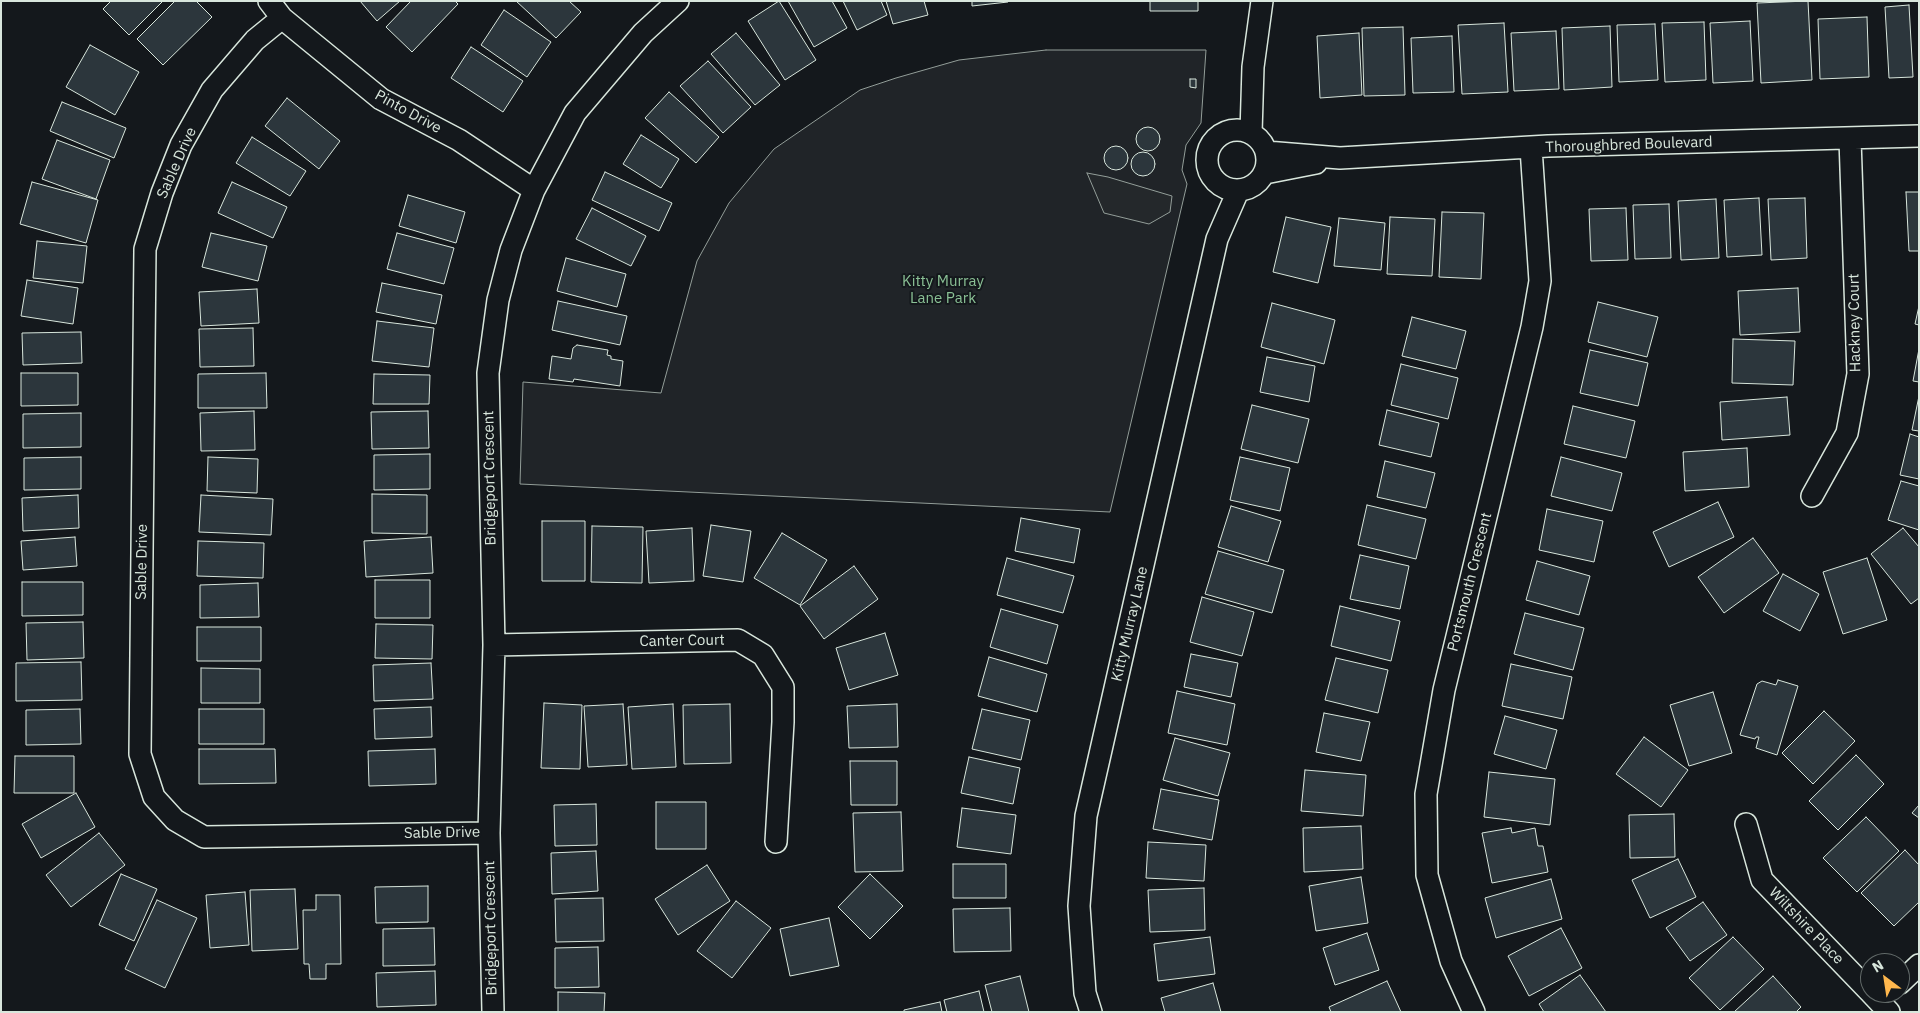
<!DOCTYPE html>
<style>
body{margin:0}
#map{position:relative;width:1920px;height:1013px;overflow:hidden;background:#14181c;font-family:"IBM Plex Sans",sans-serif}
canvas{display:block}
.frame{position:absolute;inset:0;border:2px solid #d8e6dc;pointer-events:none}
.north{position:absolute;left:1860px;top:953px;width:50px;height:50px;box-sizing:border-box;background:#14181c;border:1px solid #626a69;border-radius:50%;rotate:329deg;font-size:14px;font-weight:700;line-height:20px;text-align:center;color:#d8e6dc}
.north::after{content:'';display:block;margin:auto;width:18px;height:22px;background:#ffb74d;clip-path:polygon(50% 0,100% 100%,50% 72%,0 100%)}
</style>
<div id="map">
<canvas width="1920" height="1013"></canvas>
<div class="frame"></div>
<div class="north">N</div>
</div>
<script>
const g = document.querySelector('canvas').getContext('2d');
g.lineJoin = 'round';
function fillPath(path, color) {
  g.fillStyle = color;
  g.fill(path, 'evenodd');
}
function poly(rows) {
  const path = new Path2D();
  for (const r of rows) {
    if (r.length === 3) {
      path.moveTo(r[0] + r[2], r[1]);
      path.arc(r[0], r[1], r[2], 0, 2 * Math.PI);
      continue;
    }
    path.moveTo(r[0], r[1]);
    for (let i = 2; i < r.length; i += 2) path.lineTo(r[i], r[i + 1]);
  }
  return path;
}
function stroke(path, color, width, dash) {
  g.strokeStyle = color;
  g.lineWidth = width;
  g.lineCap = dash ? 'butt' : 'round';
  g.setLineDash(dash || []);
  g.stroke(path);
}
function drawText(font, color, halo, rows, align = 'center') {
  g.font = font + ' "IBM Plex Sans",sans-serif';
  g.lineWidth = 4;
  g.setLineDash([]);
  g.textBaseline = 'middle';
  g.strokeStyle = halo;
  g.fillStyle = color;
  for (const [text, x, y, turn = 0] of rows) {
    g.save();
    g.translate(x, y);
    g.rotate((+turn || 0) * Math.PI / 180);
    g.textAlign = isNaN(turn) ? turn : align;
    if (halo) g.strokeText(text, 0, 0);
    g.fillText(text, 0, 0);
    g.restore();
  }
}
const green = poly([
 [1046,50,1206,50,1201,123,1186,145,1182,170,1187,184,1110,512,520,484,523,382,661,393,697,261,729,203,774,149,860,90,896,78,959,60,1046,50]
]);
fillPath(green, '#202428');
stroke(green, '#939e99', 1);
const parking = poly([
 [1087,173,1108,177,1172,196,1170,212,1149,224,1104,213,1087,173]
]);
fillPath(parking, '#24282b');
stroke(parking, '#939e99', 1);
const building = poly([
 [111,1,163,1,129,35,103,9,111,1],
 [175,1,196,1,212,17,163,65,137,39,175,1],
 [360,1,400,1,377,21,360,1],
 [411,1,455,1,458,4,412,52,386,27,411,1],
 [516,1,569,1,581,12,556,38,516,1],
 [779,1,816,60,785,80,748,21,779,1],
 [788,1,832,1,847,28,814,47,788,1],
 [843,1,881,1,887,15,857,30,843,1],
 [886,1,924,1,928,15,893,24,886,1],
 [972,1,1007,1,1008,2,972,6,972,1],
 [1150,1,1198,1,1198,11,1150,11,1150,1],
 [1808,1,1812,80,1761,83,1757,3,1808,1],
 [1909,5,1913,77,1889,78,1885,7,1909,5],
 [504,10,551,42,527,77,481,45,504,10],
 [1867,17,1869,77,1820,79,1818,19,1867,17],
 [1750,21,1753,81,1713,83,1710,23,1750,21],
 [1704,22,1706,80,1665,82,1662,23,1704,22],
 [1504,23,1508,92,1462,94,1458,25,1504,23],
 [1655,24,1658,80,1619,82,1617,25,1655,24],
 [1610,26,1612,87,1564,90,1562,28,1610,26],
 [1403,27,1405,95,1364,96,1362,28,1403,27],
 [1556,31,1559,89,1514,91,1511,33,1556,31],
 [736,33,780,85,755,105,711,54,736,33],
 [1359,33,1362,95,1320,98,1317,36,1359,33],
 [1452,36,1454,92,1413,93,1411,38,1452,36],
 [90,45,139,72,115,115,66,87,90,45],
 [471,47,523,81,503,112,451,78,471,47],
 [708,61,751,107,723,133,680,86,708,61],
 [1190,79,1196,79,1196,88,1190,87,1190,79],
 [669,92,719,137,696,163,645,118,669,92],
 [287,98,340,141,319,169,265,126,287,98],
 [62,102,126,128,114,158,50,131,62,102],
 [1148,139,12],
 [641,135,679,159,661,188,623,164,641,135],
 [252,137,306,171,290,196,236,163,252,137],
 [57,140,110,160,96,199,42,179,57,140],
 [1116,158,12],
 [1143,164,12],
 [605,172,672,203,659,231,592,200,605,172],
 [32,182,98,200,86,243,20,224,32,182],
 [232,182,287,207,273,238,218,213,232,182],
 [1906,192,1919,192,1919,251,1909,251,1906,192],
 [408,195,465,212,456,243,399,226,408,195],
 [1759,198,1762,255,1727,257,1724,200,1759,198],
 [1805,198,1807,258,1771,260,1768,199,1805,198],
 [1716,199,1719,258,1681,260,1678,201,1716,199],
 [1669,204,1671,258,1635,259,1633,205,1669,204],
 [592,208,646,236,631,266,576,239,592,208],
 [1626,208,1628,260,1591,261,1589,209,1626,208],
 [1442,212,1484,213,1481,279,1439,277,1442,212],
 [1286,217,1331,227,1318,283,1273,272,1286,217],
 [1390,217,1435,219,1432,276,1387,274,1390,217],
 [1339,218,1385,223,1381,270,1334,266,1339,218],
 [211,233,267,246,258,281,202,267,211,233],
 [397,233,454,248,444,284,387,269,397,233],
 [37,241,87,246,83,283,33,278,37,241],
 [566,258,626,274,617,307,557,291,566,258],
 [27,280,78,288,73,324,21,316,27,280],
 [382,283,442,295,436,324,376,312,382,283],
 [1798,288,1800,332,1740,335,1738,291,1798,288],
 [257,289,259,323,201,326,199,292,257,289],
 [558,301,627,316,620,345,552,330,558,301],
 [1598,302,1658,317,1647,357,1588,342,1598,302],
 [1272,303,1335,320,1324,364,1261,347,1272,303],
 [1919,306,1919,325,1915,324,1919,306],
 [1412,317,1466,331,1456,369,1402,356,1412,317],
 [377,321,434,328,429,367,372,361,377,321],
 [253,328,254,366,200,367,199,329,253,328],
 [81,332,82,363,23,365,22,333,81,332],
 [1733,339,1795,341,1793,385,1732,383,1733,339],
 [577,345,608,350,607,355,611,356,611,359,623,361,620,386,574,379,573,382,549,379,552,356,571,359,573,348,577,345],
 [1919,349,1919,382,1913,381,1919,349],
 [1590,350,1648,363,1638,406,1580,393,1590,350],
 [1267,357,1315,366,1309,402,1260,392,1267,357],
 [1401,364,1458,378,1448,419,1391,405,1401,364],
 [21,373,78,373,78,405,21,406,21,373],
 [266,373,267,408,198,408,198,374,266,373],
 [374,374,430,375,429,404,373,404,374,374],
 [1919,396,1919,431,1912,430,1919,396],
 [1787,397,1790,435,1722,440,1720,402,1787,397],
 [1252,405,1309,419,1298,463,1241,449,1252,405],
 [1573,406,1635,421,1626,458,1564,444,1573,406],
 [1387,410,1439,423,1431,457,1379,445,1387,410],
 [254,411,255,450,201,451,200,413,254,411],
 [428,411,429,448,372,449,371,412,428,411],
 [81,413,81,447,23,448,23,414,81,413],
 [1910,434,1919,437,1919,479,1900,475,1910,434],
 [1747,448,1749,487,1685,491,1683,452,1747,448],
 [430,454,430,489,374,490,374,455,430,454],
 [81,457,81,489,24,490,24,458,81,457],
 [208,457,258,459,257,493,207,491,208,457],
 [1240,457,1290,468,1280,511,1230,500,1240,457],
 [1561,457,1622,473,1612,511,1551,496,1561,457],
 [1385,461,1435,473,1426,508,1377,497,1385,461],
 [1901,481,1919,486,1919,530,1888,520,1901,481],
 [372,494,427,495,427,534,372,533,372,494],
 [78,495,79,528,23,531,22,498,78,495],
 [201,495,273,499,271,535,199,532,201,495],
 [1718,502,1734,537,1669,567,1653,532,1718,502],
 [1367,505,1426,519,1416,559,1358,545,1367,505],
 [1231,506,1281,521,1268,562,1218,547,1231,506],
 [1547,509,1603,521,1594,562,1539,550,1547,509],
 [1021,518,1080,529,1074,563,1015,551,1021,518],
 [542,521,585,521,585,581,542,581,542,521],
 [711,525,751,531,743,582,703,576,711,525],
 [592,526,643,527,642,583,591,582,592,526],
 [692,528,694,581,649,583,646,531,692,528],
 [1903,528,1919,547,1919,598,1911,604,1871,554,1903,528],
 [782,533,827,560,800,605,754,578,782,533],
 [75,537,77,566,23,570,21,541,75,537],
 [431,537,433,573,366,577,364,541,431,537],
 [1753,538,1779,573,1724,613,1698,577,1753,538],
 [198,541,264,543,263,578,197,576,198,541],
 [1218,551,1284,570,1272,613,1205,594,1218,551],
 [1360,555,1409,566,1400,609,1350,599,1360,555],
 [1007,558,1074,576,1063,613,997,595,1007,558],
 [1867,558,1887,620,1843,634,1823,572,1867,558],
 [1537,561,1590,576,1579,615,1526,600,1537,561],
 [854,566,878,599,824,639,800,606,854,566],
 [1783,574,1819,594,1800,631,1763,611,1783,574],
 [375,580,430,580,430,618,375,618,375,580],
 [22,582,83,582,83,615,22,616,22,582],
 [258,583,259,617,200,618,200,585,258,583],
 [1202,597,1254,612,1242,656,1190,642,1202,597],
 [1340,606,1400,621,1391,661,1331,646,1340,606],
 [1001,609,1058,625,1047,664,990,647,1001,609],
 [1525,613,1584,628,1573,670,1514,654,1525,613],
 [83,622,84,658,27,660,26,623,83,622],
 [376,624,433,625,432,659,375,658,376,624],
 [197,627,261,627,261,661,197,661,197,627],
 [885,633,898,675,849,690,836,648,885,633],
 [1191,654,1238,663,1231,697,1184,687,1191,654],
 [989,657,1047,674,1037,712,978,696,989,657],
 [1336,658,1388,670,1378,713,1325,700,1336,658],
 [81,662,82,700,16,701,16,663,81,662],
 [431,663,433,699,374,701,373,665,431,663],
 [1511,664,1572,677,1563,719,1502,706,1511,664],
 [201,668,260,669,260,703,201,703,201,668],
 [1778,680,1798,686,1777,755,1756,748,1759,737,1756,737,1755,739,1740,735,1757,684,1762,681,1776,685,1778,680],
 [1177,691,1235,704,1227,745,1168,733,1177,691],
 [1713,692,1732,753,1689,766,1670,705,1713,692],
 [544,703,582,705,580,769,541,768,544,703],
 [623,704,627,765,588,767,584,706,623,704],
 [673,704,676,767,632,769,628,707,673,704],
 [730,704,731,763,684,764,683,705,730,704],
 [897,704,898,747,849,748,847,706,897,704],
 [431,707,432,737,375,739,374,709,431,707],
 [80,709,81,744,26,745,26,710,80,709],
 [199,709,264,709,264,744,199,744,199,709],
 [982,709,1030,720,1021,760,972,749,982,709],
 [1824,711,1855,741,1813,784,1782,753,1824,711],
 [1324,713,1370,722,1361,761,1316,752,1324,713],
 [1505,716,1557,730,1546,769,1494,754,1505,716],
 [1644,737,1688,770,1661,807,1616,774,1644,737],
 [1175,738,1230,753,1218,796,1163,780,1175,738],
 [199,749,275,749,276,783,199,784,199,749],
 [435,749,436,784,369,786,368,751,435,749],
 [1856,755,1884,784,1838,830,1809,801,1856,755],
 [15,756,74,756,74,793,14,793,15,756],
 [969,757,1020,768,1013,804,961,793,969,757],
 [850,761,897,761,897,805,851,805,850,761],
 [1305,770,1366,775,1363,816,1301,811,1305,770],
 [1489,772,1555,779,1550,825,1484,817,1489,772],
 [1161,789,1219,800,1212,840,1153,829,1161,789],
 [76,793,95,827,41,858,22,824,76,793],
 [656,802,706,802,706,849,656,849,656,802],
 [596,804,597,845,555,846,554,805,596,804],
 [1919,805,1919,818,1912,813,1919,805],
 [962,808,1016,815,1011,854,957,847,962,808],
 [901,812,903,871,855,872,853,813,901,812],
 [1674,814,1675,857,1630,858,1629,815,1674,814],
 [1866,817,1899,851,1857,892,1823,858,1866,817],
 [1361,826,1363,869,1304,872,1303,828,1361,826],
 [1511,828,1512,833,1535,828,1538,846,1543,846,1548,872,1492,883,1482,833,1511,828],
 [99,833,125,865,71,907,46,875,99,833],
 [1148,842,1206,845,1204,881,1146,878,1148,842],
 [1905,850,1919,865,1919,902,1894,926,1861,893,1905,850],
 [596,851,598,891,552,894,551,853,596,851],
 [1678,859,1696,897,1650,918,1632,880,1678,859],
 [953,864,1006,864,1006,898,953,898,953,864],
 [707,865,730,901,678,935,655,899,707,865],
 [121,874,157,889,134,941,99,925,121,874],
 [870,874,903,906,870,939,838,907,870,874],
 [1361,877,1368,923,1316,931,1309,886,1361,877],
 [1551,879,1562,919,1496,938,1485,898,1551,879],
 [428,886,428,922,376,923,375,887,428,886],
 [1204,888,1205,930,1150,932,1148,890,1204,888],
 [295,889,298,949,252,951,250,890,295,889],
 [245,892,249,945,210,948,206,895,245,892],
 [316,895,340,895,341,964,326,964,326,979,310,979,309,964,304,964,303,910,316,910,316,895],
 [603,898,604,941,556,942,555,899,603,898],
 [157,900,197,918,165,988,125,969,157,900],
 [736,901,771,928,732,978,697,951,736,901],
 [1703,902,1727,935,1690,961,1666,928,1703,902],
 [1010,908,1011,951,954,952,953,909,1010,908],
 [829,918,839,966,790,976,780,929,829,918],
 [434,928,435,965,383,966,383,929,434,928],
 [1561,928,1582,968,1529,996,1508,956,1561,928],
 [1367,933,1379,970,1335,985,1323,948,1367,933],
 [1210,937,1215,974,1158,981,1154,944,1210,937],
 [1733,937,1764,969,1720,1010,1689,978,1733,937],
 [598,947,599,987,555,988,555,948,598,947],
 [435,971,436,1005,377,1007,376,973,435,971],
 [1580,975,1606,1012,1544,1012,1539,1004,1580,975],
 [1020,976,1029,1012,992,1012,985,985,1020,976],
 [1773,976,1801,1007,1796,1012,1734,1012,1773,976],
 [1387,981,1401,1012,1331,1012,1329,1007,1387,981],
 [1213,983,1221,1012,1165,1012,1161,998,1213,983],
 [979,991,984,1012,947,1012,944,1000,979,991],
 [558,992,605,993,604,1012,558,1012,558,992],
 [940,1002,942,1012,904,1012,904,1010,940,1002]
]);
fillPath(building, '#2c363c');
stroke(building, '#d8e6dc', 1);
const street = poly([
 [269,1,282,18,381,99,459,140,534,190],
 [282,18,255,40,212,90,181,145,162,193,145,249,140,754,154,797,175,820,204,837,489,833],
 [1237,160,30],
 [1251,133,1253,67,1262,1],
 [1266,152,1340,158,1548,146,1919,136],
 [1265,173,1316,163],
 [1812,496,1847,433,1858,374,1850,139],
 [494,645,738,640,763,655,783,687,783,722,776,842],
 [1746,824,1762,880,1870,992],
 [1900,983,1919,965],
 [1871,993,1889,1012],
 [493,1012,489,833,494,645,488,373,498,300,511,250,534,190,575,113,643,33,678,1],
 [1091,1012,1085,993,1079,906,1086,816,1217,239,1238,191],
 [1474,1012,1451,961,1427,875,1426,794,1444,690,1532,327,1540,281,1531,148]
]);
stroke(street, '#d8e6dc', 24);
stroke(street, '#14181c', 21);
drawText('15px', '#d8e6dc', '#14181c', [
 ["Pinto Drive",408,112,29],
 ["Thoroughbred Boulevard",1629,145,-2],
 ["Sable Drive",177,163,-66],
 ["Hackney Court",1855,323,-91],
 ["Bridgeport Crescent",490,478,-91],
 ["Sable Drive",142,562,-89],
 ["Portsmouth Crescent",1470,582,-76],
 ["Kitty Murray Lane",1130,624,-77],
 ["Canter Court",682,641,-1],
 ["Sable Drive",442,833,-1],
 ["Wiltshire Place",1806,926,46],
 ["Bridgeport Crescent",491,928,-91]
]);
drawText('15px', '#8ac095', '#14181c', [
 ["Kitty Murray",943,282],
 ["Lane Park",943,299]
]);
</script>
